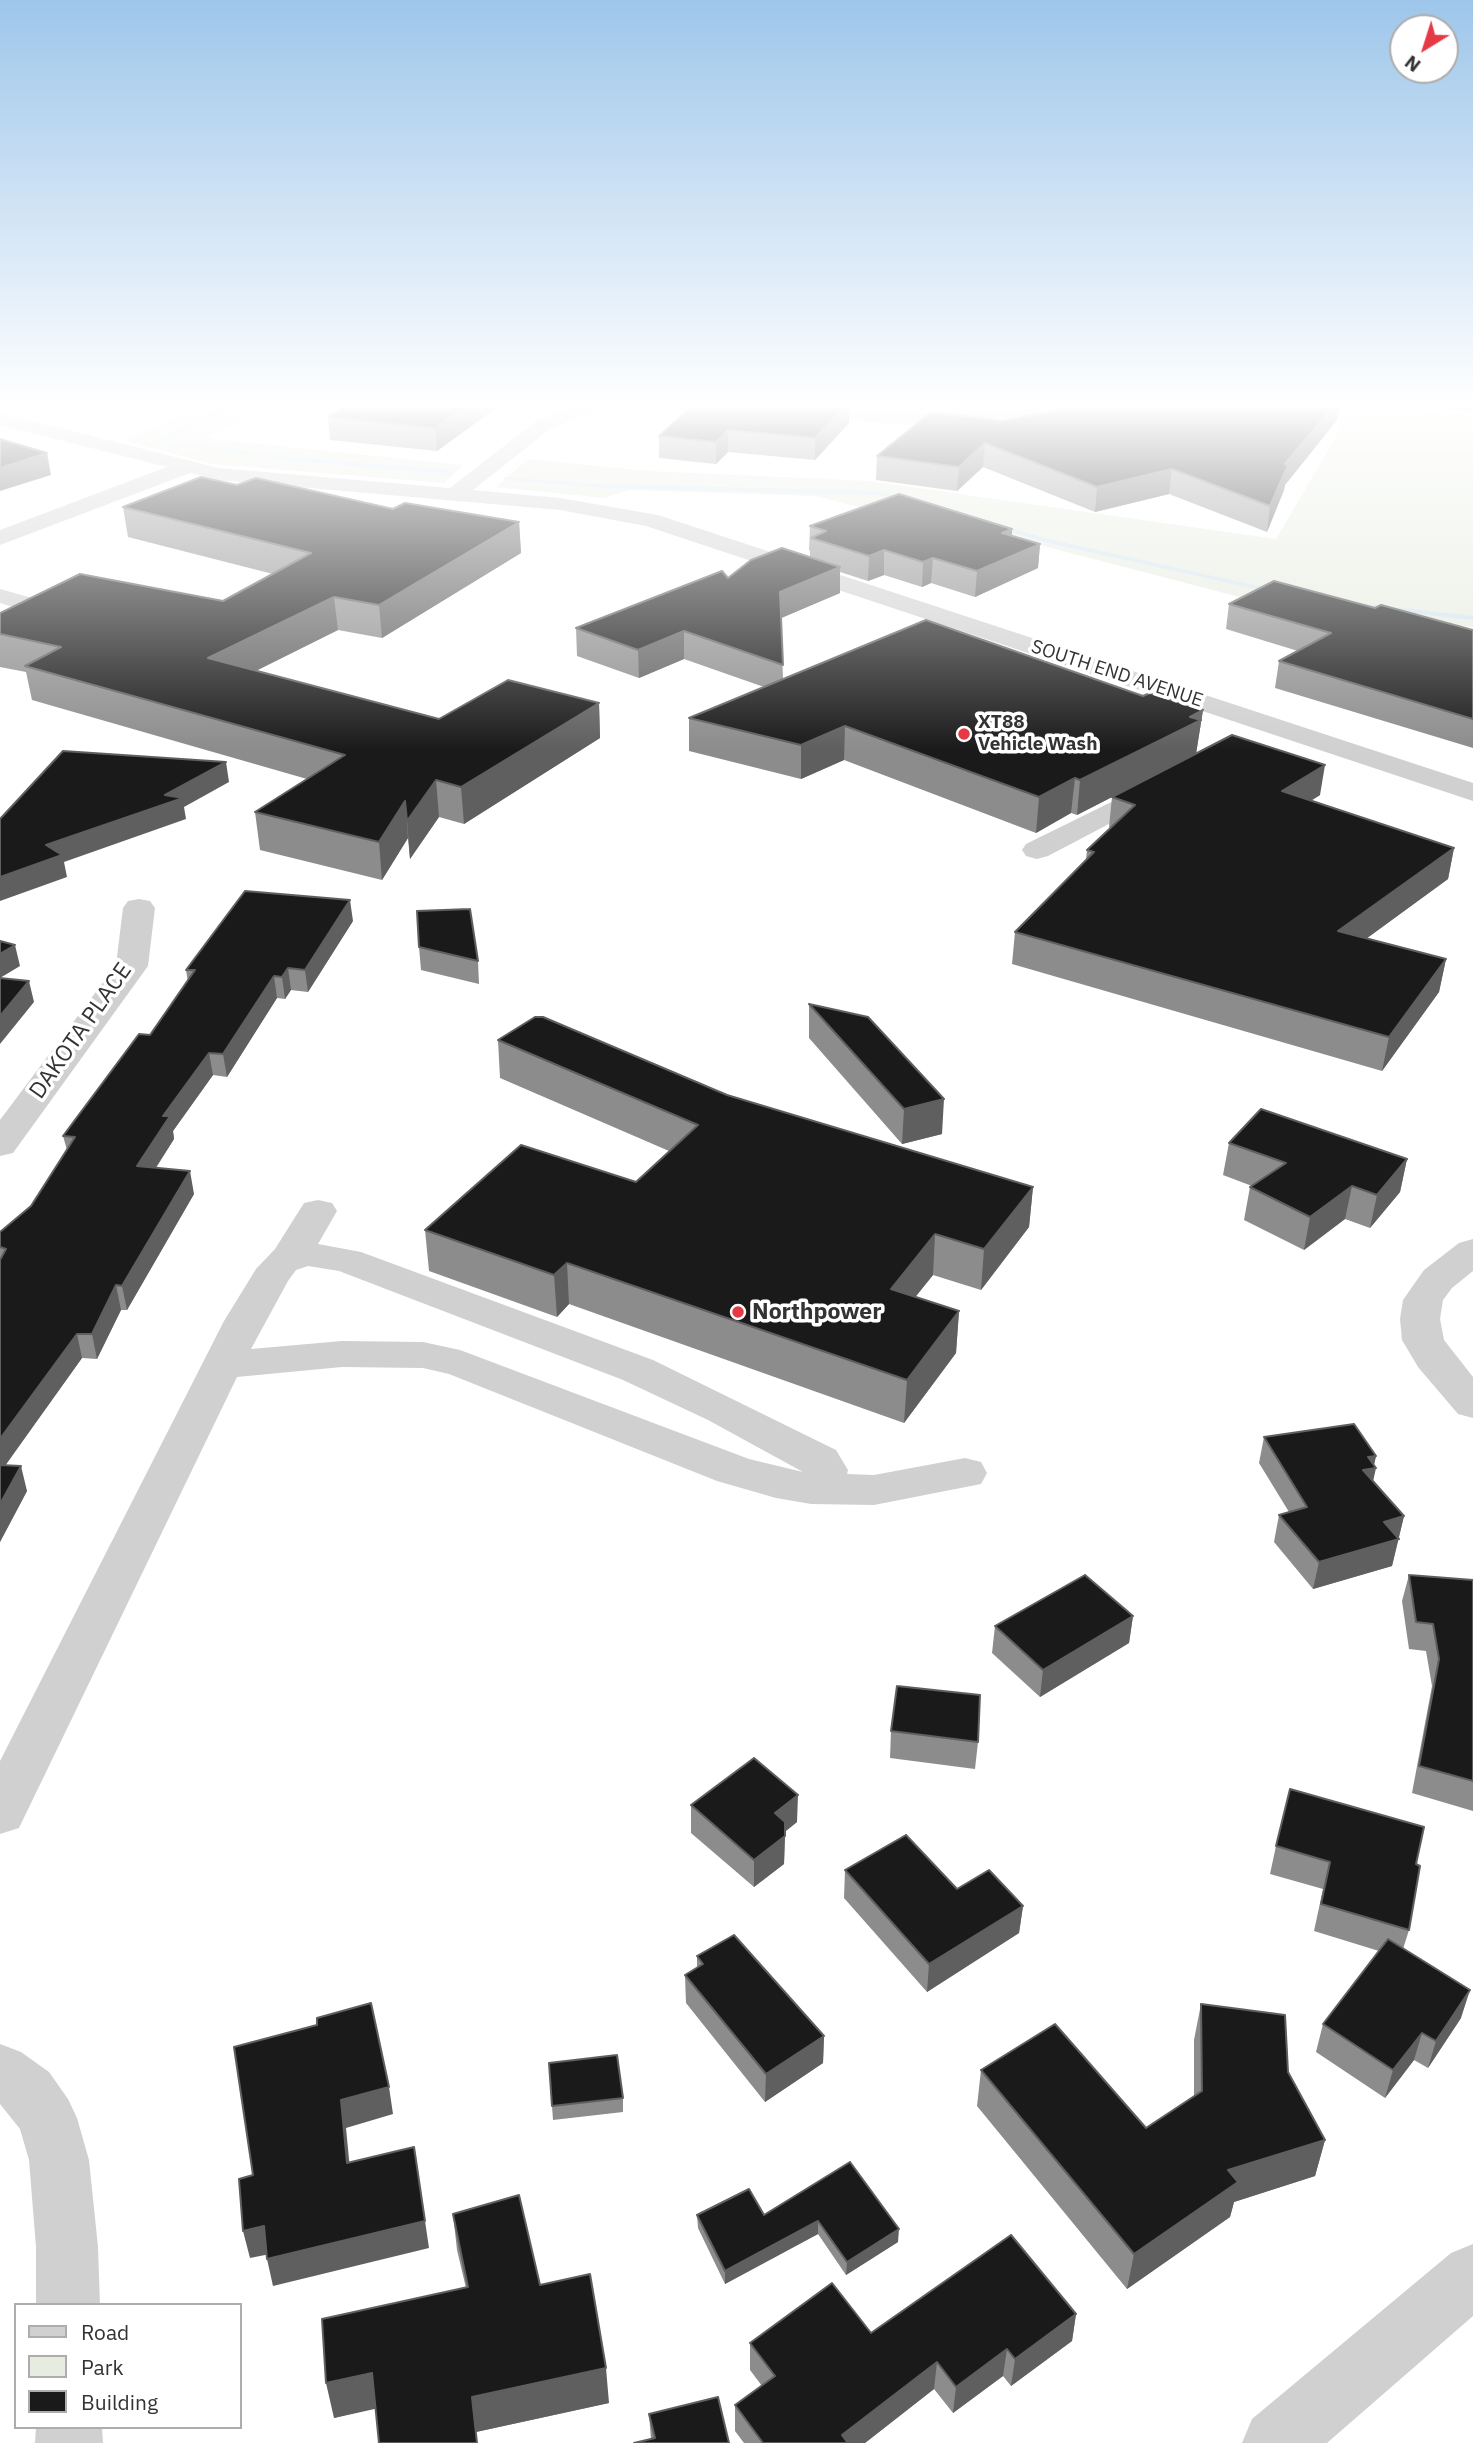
<!DOCTYPE html>
<style>
body{margin:0}
#map{position:relative;width:1473px;height:2443px;overflow:hidden;background:#fff;font-family:"IBM Plex Sans",sans-serif}
canvas{display:block}
.legend{position:absolute;left:14px;top:2303px;width:228px;height:126px;box-sizing:border-box;background:#fff;border:2px solid #adadad;margin:0;padding:9px 12px;list-style:none;font-size:21px;color:#333}
.legend li{display:flex;align-items:center;gap:14px;height:35px}
.legend b{width:35px;border:2px solid #adadad}
.north{position:absolute;left:1389px;top:14px;width:70px;height:70px;box-sizing:border-box;background:#fff;border:2px solid #adadad;border-radius:50%;rotate:218deg;font-size:19px;font-weight:700;line-height:28px;text-align:center;color:#333}
.north::after{content:'';display:block;margin:auto;width:24px;height:32px;background:#e63946;clip-path:polygon(50% 0,100% 100%,50% 72%,0 100%)}
</style>
<div id="map">
<canvas width="1473" height="2443"></canvas>
<ul class="legend">
<li><b style="height:9px;background:#d0d0d0"></b>Road</li>
<li><b style="height:19px;background:#e6ecdf"></b>Park</li>
<li><b style="height:19px;background:#1a1a1a"></b>Building</li>
</ul>
<div class="north">N</div>
</div>
<script>
const g = document.querySelector('canvas').getContext('2d');
g.lineJoin = 'round';
function fillPath(path, color) {
  g.fillStyle = color;
  g.fill(path, 'evenodd');
}
function poly(rows) {
  const path = new Path2D();
  for (const r of rows) {
    path.moveTo(r[0], r[1]);
    for (let i = 2; i < r.length; i += 2) path.lineTo(r[i], r[i + 1]);
  }
  return path;
}
function stroke(path, color, width, dash) {
  g.strokeStyle = color;
  g.lineWidth = width;
  g.lineCap = dash ? 'butt' : 'round';
  g.setLineDash(dash || []);
  g.stroke(path);
}
function drawText(font, color, halo, rows, align = 'center') {
  g.font = font + ' "IBM Plex Sans",sans-serif';
  g.lineWidth = 7;
  g.setLineDash([]);
  g.textBaseline = 'middle';
  g.strokeStyle = halo;
  g.fillStyle = color;
  for (const [text, x, y, turn = 0] of rows) {
    g.save();
    g.translate(x, y);
    g.rotate((+turn || 0) * Math.PI / 180);
    g.textAlign = isNaN(turn) ? turn : align;
    if (halo) g.strokeText(text, 0, 0);
    g.fillText(text, 0, 0);
    g.restore();
  }
}
fillPath(poly([
 [196,408,265,408,203,438,463,465,444,483,212,464,125,441],
 [1353,408,1397,408,1473,416,1473,627,1328,610,1313,616,916,513,874,511,816,496,630,490,604,498,496,487,528,459,647,471,869,481,1276,539]
]), '#e6ecdf');
fillPath(poly([
 [222,408,230,408,166,440,171,444,202,444,289,457,451,470,454,472,451,474,289,461,202,448,169,448,159,440,222,408],
 [504,477,602,484,879,491,911,501,908,503,879,495,602,488,506,480,503,478,504,477],
 [996,524,1049,539,1279,591,1275,593,1048,543,994,527,994,525,996,524],
 [1345,602,1473,616,1473,620,1348,606,1344,604,1345,602]
]), '#cfe2ee');
fillPath(poly([
 [565,408,594,408,591,412,550,429,473,490,560,498,658,515,1473,783,1473,801,646,526,560,510,219,480,190,473,0,545,0,530,167,467,0,425,0,413,219,468,450,488,536,421,565,408],
 [767,408,846,408,908,413,1045,408,1035,414,973,423,908,425,777,414,767,408],
 [0,589,50,603,58,615,55,620,0,644,0,628,32,613,0,603,0,589],
 [1156,780,1166,782,1170,788,1166,794,1048,856,1037,859,1026,856,1022,850,1026,844,1156,780],
 [139,899,150,901,155,908,148,966,13,1153,0,1156,0,1120,116,965,123,908,128,901,139,899],
 [318,1200,332,1203,337,1211,318,1244,361,1252,653,1360,836,1450,848,1470,847,1474,874,1475,965,1458,981,1462,987,1473,981,1484,874,1505,811,1504,776,1498,717,1481,449,1374,423,1368,342,1367,237,1377,19,1828,0,1834,0,1761,224,1321,256,1269,275,1249,304,1203,318,1200],
 [308,1266,339,1271,623,1380,708,1420,803,1472,749,1459,460,1350,423,1342,342,1341,251,1349,288,1281,296,1270,308,1266],
 [1473,1239,1473,1271,1452,1288,1443,1300,1440,1319,1444,1340,1473,1377,1473,1418,1458,1414,1418,1367,1402,1340,1400,1319,1403,1300,1424,1270,1459,1243,1473,1239],
 [0,2044,21,2052,49,2072,68,2099,77,2118,89,2160,98,2247,100,2305,36,2305,36,2247,29,2160,20,2129,0,2104,0,2044],
 [1473,2244,1473,2316,1327,2443,1242,2443,1252,2419,1451,2253,1473,2244],
 [36,2427,102,2427,103,2443,35,2443,36,2427]
]), '#d0d0d0');
fillPath(poly([
 [343,408,496,408,437,451,330,440,328,417],
 [690,408,849,423,815,460,728,452,716,464,659,458,659,436],
 [1440,408,1473,408,1473,412],
 [1337,420,1285,485,1284,490,1267,532,1169,494,1095,512,983,467,957,491,876,480,877,456,1002,421],
 [237,485,393,509,519,522,521,553,382,638,338,630,256,671,439,719,599,703,600,738,464,824,439,817,410,859,408,838,382,880,260,850,255,812,307,779,32,700,26,672,0,667,0,613,223,601,273,574,128,537,123,507],
 [810,526,1012,529,1012,536,1040,544,1038,568,975,597,931,583,922,587,884,575,868,581,840,572,840,593,781,618,783,679,1143,696,1203,710,1196,754,1320,795,1311,801,1454,848,1448,879,1367,938,1446,959,1439,992,1382,1071,1012,964,1015,932,1086,860,1087,850,1111,828,1109,827,1112,797,1077,815,1071,813,1036,833,844,760,801,779,689,751,689,718,764,687,684,659,639,678,577,656,576,628,728,578,810,557,810,551,809,550],
 [1229,604,1375,608,1473,630,1473,748,1275,688,1279,661,1298,651,1226,629],
 [353,921,308,992,291,990,285,999,277,998,227,1077,213,1075,173,1131,174,1139,156,1168,194,1194,127,1310,121,1310,97,1359,82,1358,5,1465,27,1491,0,1542,0,1232,31,1206,67,1150,63,1136,150,1035,188,982,186,970],
 [419,947,478,961,479,984,421,970],
 [809,1004,942,1134,902,1144,809,1038],
 [498,1040,727,1095,1033,1187,1029,1227,981,1290,933,1275,915,1297,959,1311,956,1353,904,1423,569,1304,557,1317,429,1271,425,1230,636,1182,669,1151,500,1078],
 [1229,1143,1407,1159,1400,1192,1370,1228,1345,1219,1304,1250,1244,1220,1250,1187,1252,1186,1223,1175],
 [1264,1437,1376,1456,1374,1465,1373,1481,1404,1516,1392,1566,1313,1589,1274,1542,1279,1515,1289,1512,1259,1463],
 [1409,1575,1473,1580,1473,1811,1412,1793,1432,1686,1426,1651,1409,1649,1402,1601],
 [1133,1616,1129,1643,1040,1697,992,1653,995,1626],
 [891,1731,978,1742,975,1769,890,1758],
 [691,1805,797,1822,785,1832,784,1864,754,1887,691,1833],
 [1276,1846,1416,1864,1409,1930,1403,1949,1461,2018,1428,2068,1414,2060,1385,2098,1316,2052,1323,2024,1379,1951,1314,1931,1323,1889,1270,1874],
 [845,1870,957,1889,1023,1906,1019,1933,927,1992,844,1898],
 [697,1956,824,2036,823,2063,765,2102,686,2003,685,1975,697,1968],
 [1201,2004,1288,2072,1325,2140,1315,2176,1234,2202,1230,2217,1127,2289,977,2106,981,2070,1146,2128,1194,2096,1194,2040],
 [623,2098,623,2112,553,2120,552,2106],
 [850,2162,898,2242,846,2275,818,2234,725,2284,698,2228,697,2215,764,2215],
 [453,2214,540,2285,609,2403,476,2432,375,2408,334,2418,466,2288,457,2250],
 [1076,2314,1072,2341,1011,2386,1003,2376,953,2413,934,2389,865,2443,744,2443,735,2431,735,2405,762,2386,750,2370,750,2343],
 [649,2414,729,2443,651,2439]
]), '#8c8c8c');
fillPath(poly([
 [464,408,496,408,437,451,435,428],
 [844,408,849,408,849,423,815,460,815,438],
 [1332,408,1339,408,1337,420,1285,485,1284,490,1267,532,1270,506,1285,464],
 [728,430,728,452,716,464,716,442],
 [985,443,983,467,957,491,959,467],
 [47,453,51,475,0,491,0,468],
 [1172,469,1169,494,1095,512,1097,487],
 [519,522,521,553,382,638,379,605],
 [1012,529,1011,553,1002,533],
 [1040,544,1038,568,975,597,977,571],
 [884,550,884,575,868,581,869,556],
 [933,558,931,583,922,587,923,562],
 [840,567,840,593,779,619,780,592],
 [334,597,338,630,213,692,208,658],
 [684,631,684,659,639,678,638,650],
 [599,703,600,738,464,824,461,787],
 [1203,710,1196,754,1077,815,1080,780],
 [845,726,844,760,801,779,801,745],
 [226,762,229,782,184,807,186,819,64,862,67,877,0,901,0,877,46,845,165,795],
 [1325,765,1320,795,1277,821,1282,791],
 [1075,778,1071,813,1036,833,1039,797],
 [436,780,439,817,410,859,407,821],
 [405,801,408,838,382,880,379,842],
 [1454,848,1448,879,1333,963,1338,931],
 [350,900,353,921,308,992,305,970],
 [15,945,20,966,0,978,0,954],
 [1446,959,1439,992,1382,1071,1389,1037],
 [288,968,291,990,285,999,282,977],
 [274,976,277,998,227,1077,223,1054],
 [29,981,34,1002,0,1044,0,1016],
 [209,1053,213,1075,173,1131,174,1139,142,1189,137,1166,163,1116],
 [944,1099,942,1134,902,1144,904,1109],
 [1407,1159,1400,1192,1370,1228,1377,1195],
 [190,1171,194,1194,127,1310,122,1286],
 [1352,1186,1345,1219,1304,1250,1310,1217],
 [1033,1187,1029,1227,981,1290,984,1249],
 [935,1234,933,1275,889,1330,891,1289],
 [567,1263,569,1304,557,1317,554,1275],
 [116,1285,121,1310,97,1359,92,1334],
 [959,1311,956,1353,904,1423,907,1380],
 [77,1334,82,1358,0,1473,0,1439],
 [1376,1456,1373,1469,1376,1468,1370,1495,1363,1470,1368,1457],
 [21,1466,27,1491,0,1542,0,1504],
 [1404,1516,1392,1566,1313,1589,1319,1562,1384,1522],
 [1133,1616,1129,1643,1040,1697,1043,1670],
 [798,1795,797,1822,774,1840,775,1813],
 [785,1836,784,1864,754,1887,754,1860],
 [1023,1906,1019,1933,927,1992,929,1964],
 [1470,1990,1461,2018,1428,2068,1436,2041],
 [1422,2033,1414,2060,1385,2098,1393,2070],
 [824,2036,823,2063,765,2102,766,2074],
 [389,2087,393,2114,346,2128,352,2190,347,2163,341,2100],
 [1325,2140,1315,2176,1234,2202,1230,2217,1127,2289,1134,2254,1228,2170],
 [425,2221,429,2248,273,2286,267,2259],
 [818,2221,818,2234,725,2284,725,2271],
 [264,2226,270,2254,250,2258,243,2231],
 [899,2229,898,2242,846,2275,847,2262],
 [1076,2314,1072,2341,1011,2386,1015,2359],
 [1007,2349,1003,2376,953,2413,956,2387],
 [937,2362,934,2389,865,2443,842,2443,842,2435],
 [606,2368,609,2403,476,2432,472,2397],
 [372,2373,379,2408,334,2418,326,2383]
]), '#5f5f5f');
const building = poly([
 [343,408,464,408,435,428,328,417,343,408],
 [690,408,844,408,815,438,728,430,716,442,659,436,690,408],
 [1067,408,1332,408,1285,464,1288,465,1270,506,1172,469,1097,487,985,443,959,467,877,456,931,412,1002,421,1067,408],
 [0,439,47,453,0,468,0,439],
 [201,477,237,485,256,478,393,509,405,503,519,522,379,605,334,597,208,658,439,719,508,680,599,703,461,787,436,780,407,821,405,801,379,842,255,812,345,755,25,666,61,647,0,634,0,613,80,574,223,601,311,553,123,507,201,477],
 [899,494,1012,529,1002,533,1040,544,977,571,933,558,923,562,884,550,869,556,811,538,826,531,810,526,899,494],
 [782,548,840,567,780,592,783,665,684,631,638,650,576,628,722,571,728,578,751,560,782,548],
 [1274,581,1375,608,1381,605,1473,630,1473,719,1279,661,1331,633,1229,604,1274,581],
 [926,620,1143,696,1150,693,1203,710,1190,717,1201,720,1080,780,1075,778,1039,797,845,726,801,745,689,718,926,620],
 [1232,735,1325,765,1282,791,1454,848,1338,931,1446,959,1389,1037,1015,932,1094,852,1087,850,1135,805,1112,797,1232,735],
 [63,751,226,762,165,795,183,798,46,845,62,855,0,877,0,819,63,751],
 [245,891,350,900,305,970,288,968,282,977,274,976,223,1054,209,1053,163,1116,170,1116,137,1166,190,1171,122,1286,116,1285,92,1334,77,1334,0,1439,0,1260,6,1249,0,1247,0,1232,31,1206,75,1137,63,1136,139,1034,150,1035,195,970,186,970,245,891],
 [470,909,478,961,419,947,417,911,470,909],
 [0,941,15,945,0,954,0,941],
 [0,978,29,981,0,1016,0,978],
 [809,1004,868,1017,944,1099,904,1109,809,1004],
 [535,1017,543,1017,727,1095,1033,1187,984,1249,935,1234,891,1289,959,1311,907,1380,567,1263,554,1275,425,1230,521,1145,636,1182,698,1125,498,1040,535,1017],
 [1261,1109,1407,1159,1377,1195,1352,1186,1310,1217,1250,1187,1286,1163,1229,1143,1261,1109],
 [1354,1424,1376,1456,1368,1457,1376,1468,1363,1470,1404,1516,1384,1522,1399,1539,1319,1562,1279,1515,1307,1507,1264,1437,1354,1424],
 [0,1465,21,1466,0,1504,0,1465],
 [1085,1575,1133,1616,1043,1670,995,1626,1085,1575],
 [1409,1575,1473,1580,1473,1781,1419,1766,1439,1659,1433,1624,1416,1622,1409,1575],
 [897,1686,980,1695,978,1742,891,1731,897,1686],
 [754,1758,798,1795,775,1813,785,1822,785,1836,754,1860,691,1805,754,1758],
 [1290,1789,1424,1827,1416,1864,1420,1866,1409,1930,1321,1904,1330,1862,1276,1846,1290,1789],
 [906,1835,957,1889,989,1870,1023,1906,929,1964,845,1870,906,1835],
 [734,1935,824,2036,766,2074,685,1975,703,1964,697,1956,734,1935],
 [1388,1939,1470,1990,1436,2041,1422,2033,1393,2070,1323,2024,1388,1939],
 [371,2003,389,2087,341,2100,347,2163,414,2147,425,2221,267,2259,264,2226,243,2231,239,2179,253,2175,234,2047,317,2025,317,2018,371,2003],
 [1201,2004,1285,2015,1288,2072,1325,2140,1228,2170,1238,2182,1134,2254,981,2070,1055,2024,1146,2128,1202,2091,1201,2004],
 [617,2055,623,2098,552,2106,549,2063,617,2055],
 [850,2162,899,2229,847,2262,818,2221,725,2271,697,2215,749,2189,764,2215,850,2162],
 [519,2195,540,2285,590,2274,606,2368,472,2397,477,2443,379,2443,372,2373,326,2383,322,2319,468,2287,453,2214,519,2195],
 [1011,2235,1076,2314,1015,2359,1007,2349,956,2387,937,2362,842,2435,848,2443,763,2443,735,2405,775,2376,750,2343,832,2283,871,2333,1011,2235],
 [718,2397,729,2443,634,2443,655,2438,649,2414,718,2397]
]);
fillPath(building, '#1a1a1a');
stroke(building, '#5f5f5f', 2);
const sky = g.createLinearGradient(0, 0, 0, 750);
sky.addColorStop(0, '#9ec6ea');
sky.addColorStop(0.54, '#fff');
sky.addColorStop(1, '#ffffff00');
g.fillStyle = sky;
g.fillRect(0, 0, 1473, 750);
for (const [x, y, r, color] of [
 [964,734,7,"#e63946"],
 [738,1312,7,"#e63946"]
]) {
  const dot = new Path2D();
  dot.arc(x, y, r, 0, 2 * Math.PI);
  g.fillStyle = color;
  g.fill(dot);
  stroke(dot, '#fff', 2.5);
}
drawText('19px', '#333', '#fff', [
 ["SOUTH END AVENUE",1117,674,18]
]);
drawText('bold 19px', '#333', '#fff', [
 ["XT88",978,723],
 ["Vehicle Wash",978,745]
], 'left');
drawText('23px', '#333', '#fff', [
 ["DAKOTA PLACE",81,1031,-55]
]);
drawText('bold 23px', '#333', '#fff', [
 ["Northpower",752,1312]
], 'left');
</script>
